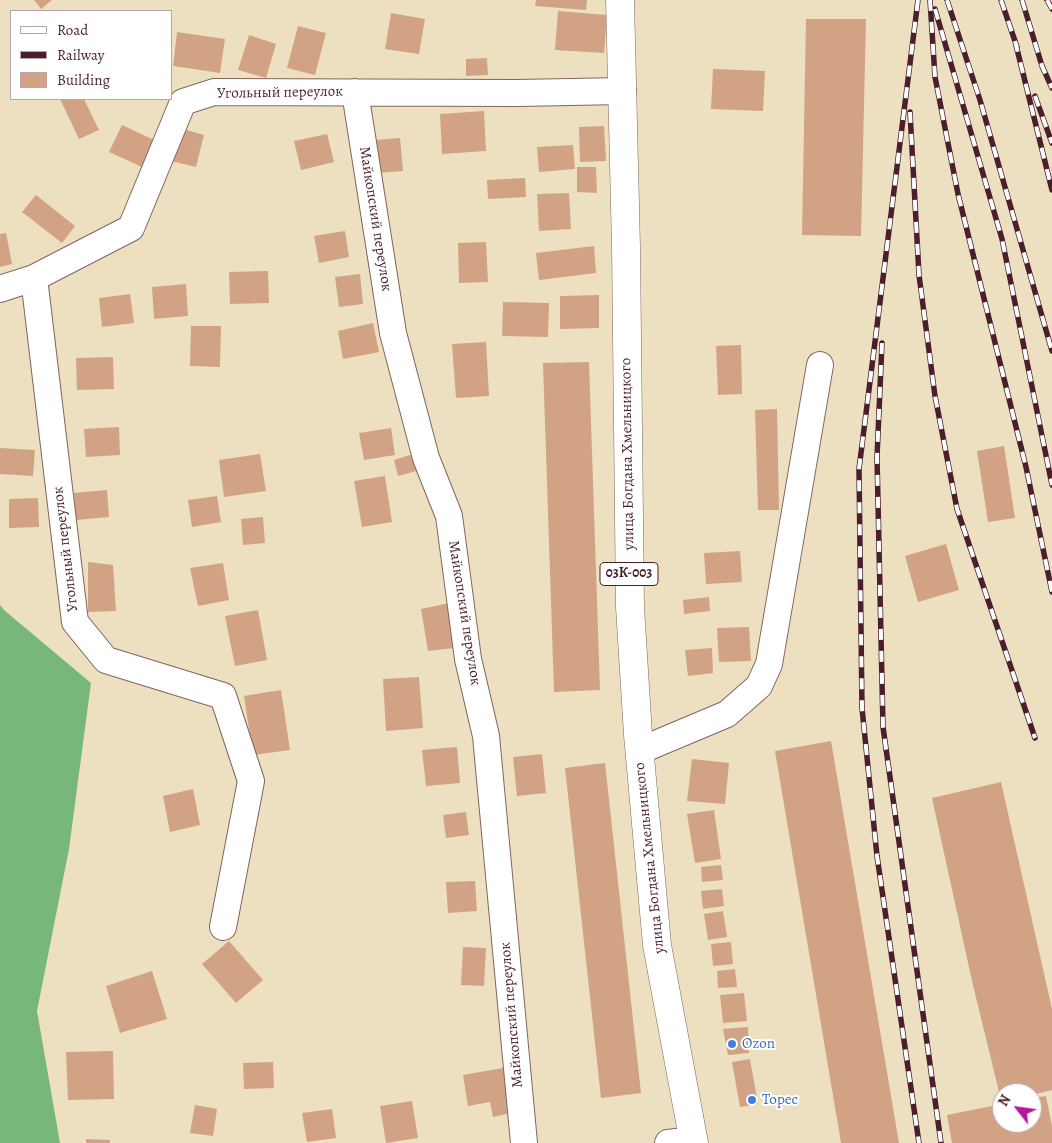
<!DOCTYPE html>
<meta charset="utf-8">
<style>
body{margin:0}
#map{position:relative;width:1052px;height:1143px;overflow:hidden;background:#ede0c0;font-family:Alegreya,serif}
canvas{display:block}
.legend{position:absolute;left:10px;top:10px;width:162px;height:90px;box-sizing:border-box;background:#fff;border:1px solid #b7a5aa;margin:0;padding:6px 9px;list-style:none;font-size:15px;color:#4a1f2b}
.legend li{display:flex;align-items:center;gap:10px;height:25px}
.legend b{width:25px;border:1px solid #b7a5aa}
.north{position:absolute;left:992px;top:1083px;width:50px;height:50px;box-sizing:border-box;background:#fff;border:1px solid #b7a5aa;border-radius:50%;rotate:300deg;font-size:14px;font-weight:700;line-height:20px;text-align:center;color:#4a1f2b}
.north::after{content:'';display:block;margin:auto;width:18px;height:22px;background:#b5179e;clip-path:polygon(50% 0,100% 100%,50% 72%,0 100%)}
</style>
<div id="map">
<canvas width="1052" height="1143"></canvas>
<ul class="legend">
<li><b style="height:6px;background:#fff"></b>Road</li>
<li><b style="height:6px;background:#4a1f2b"></b>Railway</li>
<li><b style="height:14px;background:#d1a384"></b>Building</li>
</ul>
<div class="north">N</div>
</div>
<script>
const g = document.querySelector('canvas').getContext('2d');
g.lineJoin = 'round';
function fillPath(path, color) {
  g.fillStyle = color;
  g.fill(path, 'evenodd');
}
function poly(rows) {
  const path = new Path2D();
  for (const r of rows) {
    path.moveTo(r[0], r[1]);
    for (let i = 2; i < r.length; i += 2) path.lineTo(r[i], r[i + 1]);
  }
  return path;
}
function stroke(path, color, width, dash) {
  g.strokeStyle = color;
  g.lineWidth = width;
  g.lineCap = dash ? 'butt' : 'round';
  g.setLineDash(dash || []);
  g.stroke(path);
}
function drawText(font, color, halo, rows, align = 'center') {
  g.font = font + ' Alegreya,serif';
  g.lineWidth = 4;
  g.setLineDash([]);
  g.textBaseline = 'middle';
  g.strokeStyle = halo;
  g.fillStyle = color;
  for (const [text, x, y, turn = 0] of rows) {
    g.save();
    g.translate(x, y);
    g.rotate((+turn || 0) * Math.PI / 180);
    g.textAlign = isNaN(turn) ? turn : align;
    if (halo) g.strokeText(text, 0, 0);
    g.fillText(text, 0, 0);
    g.restore();
  }
}
fillPath(poly([
 [0,605,4,610,91,683,69,849,37,1011,60,1143,0,1143]
]), '#77b87a');
fillPath(poly([
 [34,0,52,0,41,9],
 [536,0,587,0,586,10,535,6],
 [558,11,607,15,604,53,555,50],
 [391,13,425,19,419,54,385,49],
 [806,19,866,19,861,236,802,235],
 [298,26,326,33,315,75,287,68],
 [177,32,225,39,220,73,173,66],
 [249,35,276,44,266,78,238,70],
 [487,58,488,75,466,76,466,59],
 [713,69,765,71,763,111,711,109],
 [60,99,84,99,99,130,79,139],
 [484,111,486,151,442,154,440,114],
 [122,125,154,140,142,167,109,152],
 [604,126,606,161,580,162,579,127],
 [176,127,204,135,196,167,167,160],
 [327,134,334,162,301,170,294,141],
 [400,138,403,171,378,173,375,140],
 [573,145,575,169,539,172,537,147],
 [577,167,596,167,597,193,577,192],
 [525,178,526,197,488,199,487,180],
 [569,193,571,229,539,231,537,194],
 [36,195,75,226,62,243,22,212],
 [345,231,349,257,319,263,314,236],
 [6,233,12,264,0,267,0,234],
 [486,242,488,282,459,283,458,243],
 [594,246,596,273,539,280,536,253],
 [268,271,269,303,230,304,229,272],
 [360,274,363,304,339,307,335,277],
 [186,284,188,316,154,319,152,287],
 [130,294,134,323,102,327,99,298],
 [599,295,599,328,560,329,560,296],
 [503,302,549,303,548,337,502,336],
 [373,323,379,352,343,359,338,331],
 [191,326,221,326,220,367,190,366],
 [486,342,489,396,456,398,452,344],
 [741,345,742,394,718,395,716,346],
 [113,357,114,389,77,390,76,358],
 [589,362,600,690,554,692,543,363],
 [777,409,779,510,758,510,755,410],
 [119,427,120,455,86,457,84,429],
 [391,428,395,455,364,460,359,433],
 [1004,446,1015,518,988,522,977,451],
 [0,448,35,450,33,476,0,474],
 [416,453,420,470,398,476,394,460],
 [260,454,266,491,224,497,219,460],
 [385,476,392,522,362,527,354,481],
 [107,490,109,517,76,520,74,493],
 [217,496,221,522,192,527,188,500],
 [38,498,39,527,9,528,9,499],
 [263,517,265,543,243,545,241,519],
 [946,544,959,590,918,602,905,556],
 [740,551,742,582,706,584,704,553],
 [88,562,113,565,116,611,88,612],
 [223,563,229,600,198,606,190,568],
 [709,597,710,611,684,614,683,600],
 [449,603,454,648,428,651,421,609],
 [258,610,267,660,235,666,225,616],
 [749,627,751,661,719,662,717,628],
 [712,648,713,673,688,676,685,650],
 [419,677,423,728,386,731,383,679],
 [281,690,290,750,253,755,244,696],
 [831,741,899,1143,841,1143,775,751],
 [457,747,460,783,426,786,422,750],
 [542,754,546,793,517,796,513,757],
 [692,759,729,763,725,804,687,801],
 [605,763,641,1093,601,1098,565,768],
 [1001,782,1052,1009,1052,1090,1032,1095,1032,1093,1002,1093,1001,1100,972,981,932,798],
 [193,789,200,825,170,832,163,796],
 [714,810,721,859,695,863,687,814],
 [466,812,469,835,446,838,443,815],
 [721,865,723,880,702,882,701,867],
 [475,881,477,911,448,913,446,882],
 [722,889,724,906,703,909,701,891],
 [723,911,727,937,708,940,704,914],
 [229,941,263,980,236,1003,202,964],
 [731,942,733,964,713,966,711,944],
 [463,947,486,948,484,986,461,985],
 [735,969,737,987,718,988,717,971],
 [152,971,167,1019,120,1033,106,986],
 [744,993,747,1021,723,1023,720,995],
 [748,1027,749,1053,728,1055,723,1029],
 [113,1051,114,1099,68,1100,66,1052],
 [750,1059,758,1104,740,1107,732,1062],
 [273,1062,274,1088,244,1089,243,1063],
 [503,1068,511,1113,493,1117,490,1102,468,1106,463,1075],
 [1046,1096,1052,1126,1052,1143,952,1143,947,1115,1002,1104,1002,1123,1032,1123,1032,1098],
 [412,1101,418,1138,386,1143,380,1106],
 [195,1105,217,1109,213,1136,190,1133],
 [332,1109,336,1138,307,1142,302,1113],
 [86,1139,110,1140,110,1143,86,1143]
]), '#d1a384');
const minor = poly([
 [355,92,393,333,426,458,449,516,468,659,486,736,524,1143],
 [34,278,75,622,106,660,223,696,251,781,223,927],
 [0,289,34,278,131,228,183,102,214,92,517,93,623,91],
 [639,751,727,714,759,686,769,664,820,365],
 [668,1143,693,1140]
]);
const major = poly([
 [620,0,626,247,630,607,638,735,657,945,694,1143]
]);
stroke(minor, '#83635f', 28);
stroke(major, '#83635f', 29);
stroke(minor, '#fff', 26);
stroke(major, '#fff', 28);
const rail = poly([
 [918,0,859,469,862,708,877,856,919,1143],
 [930,0,935,77,958,194,1026,467,1052,592],
 [947,0,980,100,1052,351],
 [1001,0,1017,47],
 [1022,0,1042,66,1052,88],
 [1047,0,1052,9],
 [935,9,1002,239,1052,485],
 [1015,41,1052,190],
 [1035,96,1052,143],
 [910,112,919,275,935,396,957,509,1035,738],
 [882,343,877,457,883,727,941,1143]
]);
stroke(rail, '#4a1f2b', 5.5);
stroke(rail, '#fff', 4, [11]);
for (const [x, y, r, color] of [
 [732,1044,5,"#3f7fe0"],
 [752,1100,5,"#3f7fe0"]
]) {
  const dot = new Path2D();
  dot.arc(x, y, r, 0, 2 * Math.PI);
  g.fillStyle = color;
  g.fill(dot);
  stroke(dot, '#fff', 2);
}
for (const [x, y, w] of [
 [629,574,58]
]) {
  const box = new Path2D();
  box.roundRect(x - w / 2, y - 11.5, w, 23, 4);
  g.fillStyle = '#fff';
  g.fill(box);
  stroke(box, '#4a1f2b', 1);
}
drawText('bold 14px', '#4a1f2b', null, [
 ["03К-003",629,574]
]);
drawText('15px', '#4a1f2b', '#fff', [
 ["Угольный переулок",280,93,-1],
 ["Майкопский переулок",375,219,81],
 ["улица Богдана Хмельницкого",628,454,-91],
 ["Угольный переулок",66,549,-97],
 ["Майкопский переулок",464,613,81],
 ["улица Богдана Хмельницкого",650,858,-96],
 ["Майкопский переулок",512,1015,-95]
]);
drawText('15px', '#366cbe', '#fff', [
 ["Ozon",742,1044],
 ["Торес",762,1100]
], 'left');
</script>
